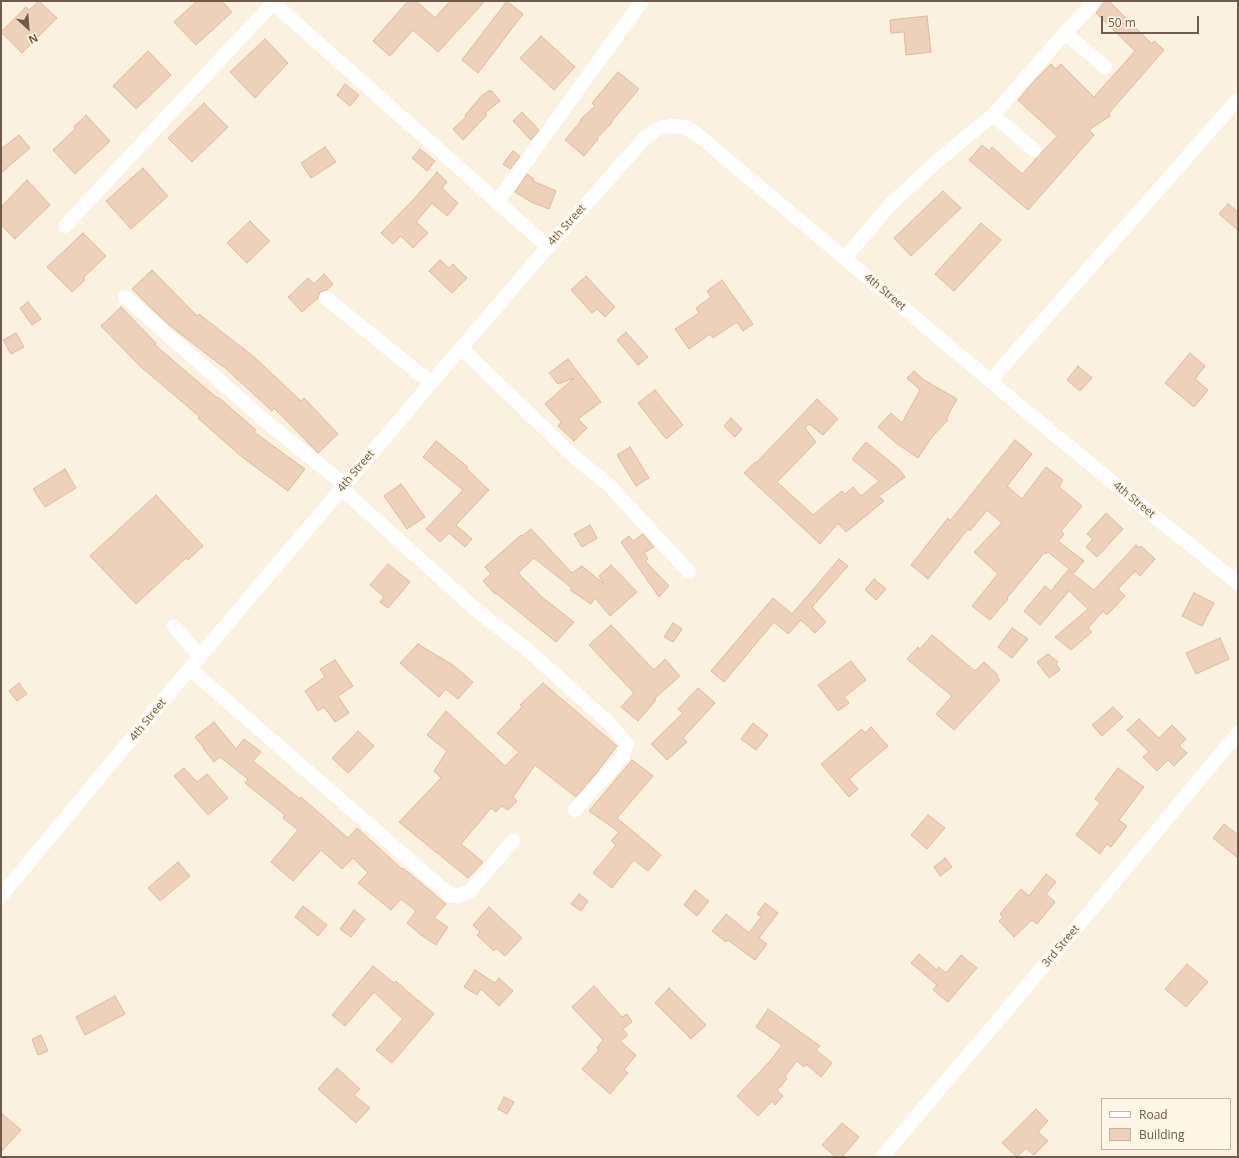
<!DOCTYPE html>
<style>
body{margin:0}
#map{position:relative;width:1239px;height:1158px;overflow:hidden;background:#faf1e0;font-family:"Open Sans",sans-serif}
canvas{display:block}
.frame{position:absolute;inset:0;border:2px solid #6e594a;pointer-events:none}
.legend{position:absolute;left:1101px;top:1098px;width:130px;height:52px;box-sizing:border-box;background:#fdf5e5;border:1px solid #c4b7a7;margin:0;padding:5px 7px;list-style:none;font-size:12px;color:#6e594a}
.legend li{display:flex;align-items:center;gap:8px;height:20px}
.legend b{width:20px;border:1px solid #c4b7a7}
.north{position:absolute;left:8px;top:8px;width:40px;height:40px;-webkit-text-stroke:3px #fdf5e5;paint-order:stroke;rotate:154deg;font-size:11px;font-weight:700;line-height:16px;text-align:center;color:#6e594a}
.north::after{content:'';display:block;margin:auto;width:14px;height:18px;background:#6e594a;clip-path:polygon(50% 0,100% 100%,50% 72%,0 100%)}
.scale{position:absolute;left:1101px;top:16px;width:98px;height:18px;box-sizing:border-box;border:2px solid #6e594a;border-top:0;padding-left:5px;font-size:12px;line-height:14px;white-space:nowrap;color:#6e594a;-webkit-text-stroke:3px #fdf5e5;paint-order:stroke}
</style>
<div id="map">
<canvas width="1239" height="1158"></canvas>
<div class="frame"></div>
<ul class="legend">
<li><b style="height:5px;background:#fff"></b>Road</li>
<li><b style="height:11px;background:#edd1ba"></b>Building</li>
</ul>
<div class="north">N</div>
<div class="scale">50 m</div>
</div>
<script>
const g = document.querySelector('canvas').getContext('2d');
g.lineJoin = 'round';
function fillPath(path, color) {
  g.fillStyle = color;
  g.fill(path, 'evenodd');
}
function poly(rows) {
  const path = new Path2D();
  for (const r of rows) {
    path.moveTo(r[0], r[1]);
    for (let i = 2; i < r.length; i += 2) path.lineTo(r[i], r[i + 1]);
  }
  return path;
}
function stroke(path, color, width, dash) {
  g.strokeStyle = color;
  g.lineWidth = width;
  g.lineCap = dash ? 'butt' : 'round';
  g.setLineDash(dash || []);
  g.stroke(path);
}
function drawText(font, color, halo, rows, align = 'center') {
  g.font = font + ' "Open Sans",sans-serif';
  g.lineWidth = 3.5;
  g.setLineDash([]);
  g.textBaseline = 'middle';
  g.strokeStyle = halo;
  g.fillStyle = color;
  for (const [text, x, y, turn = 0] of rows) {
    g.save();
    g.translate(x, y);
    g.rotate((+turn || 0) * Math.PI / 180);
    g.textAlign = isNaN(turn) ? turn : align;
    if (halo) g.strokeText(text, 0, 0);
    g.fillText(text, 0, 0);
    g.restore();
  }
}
const building = poly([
 [39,1,57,18,22,53,1,32,26,7,29,10,39,1],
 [197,1,222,1,232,12,196,45,174,22,197,1],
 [408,1,416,1,435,18,450,1,485,1,438,52,413,30,390,56,373,41,408,1],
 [507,1,523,14,478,73,462,60,507,1],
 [1105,1,1109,1,1152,44,1154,41,1164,50,1109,113,1110,116,1089,130,1094,135,1028,210,969,160,982,145,989,151,992,147,1022,174,1057,136,1018,100,1034,81,1051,64,1056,69,1061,64,1094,97,1120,68,1135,51,1096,13,1105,1],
 [927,16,931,52,906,55,904,32,891,33,890,20,927,16],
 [541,36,575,67,554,90,520,58,541,36],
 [265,39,288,63,255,98,230,72,265,39],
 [148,51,171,75,136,109,113,86,148,51],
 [618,72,639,89,611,122,612,123,597,138,598,139,584,156,565,140,581,121,580,120,595,106,592,103,618,72],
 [345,84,359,95,350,106,337,95,345,84],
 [488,91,492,91,500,101,485,113,487,115,463,140,453,129,466,117,465,115,479,99,479,98,488,91],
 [204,103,228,127,192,162,168,138,204,103],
 [522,112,539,130,531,140,513,121,522,112],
 [86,115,110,141,75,174,53,150,75,129,74,127,86,115],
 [19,135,30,148,1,173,1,149,19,135],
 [325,147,336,162,311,178,301,163,325,147],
 [420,149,435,161,427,171,412,158,420,149],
 [513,151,520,156,510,169,503,164,513,151],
 [143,168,168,196,131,229,106,201,143,168],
 [437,172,447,182,442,188,458,203,447,216,432,203,416,222,428,233,413,248,401,236,393,244,381,233,414,199,437,172],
 [527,174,534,179,533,181,556,191,549,209,531,202,515,192,527,174],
 [27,180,50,205,15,239,1,225,1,207,27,180],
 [943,191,961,208,911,256,894,238,943,191],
 [1228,204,1238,212,1238,230,1219,214,1228,204],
 [250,221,270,241,247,263,227,243,250,221],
 [981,223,1001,240,954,291,935,274,981,223],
 [83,233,106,256,83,278,85,280,72,292,47,267,83,233],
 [440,260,449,268,453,264,467,278,452,293,429,271,440,260],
 [152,270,197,316,199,314,254,357,301,401,304,398,338,434,318,453,274,408,272,411,223,366,222,366,169,325,152,309,132,289,152,270],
 [324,274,333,284,327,290,320,292,318,298,302,312,288,297,308,278,314,284,324,274],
 [586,276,615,307,605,317,597,309,592,313,571,290,586,276],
 [722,280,753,324,743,331,737,322,713,338,710,334,689,349,675,329,699,313,696,308,711,297,707,291,722,280],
 [28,302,41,319,32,325,20,308,28,302],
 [121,307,156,343,155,345,217,398,218,397,256,430,254,432,305,469,288,491,242,457,198,418,200,417,141,367,101,326,121,307],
 [626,332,648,357,638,365,617,340,626,332],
 [16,333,24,347,11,354,3,340,16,333],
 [1190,353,1205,366,1195,379,1208,390,1194,407,1165,383,1190,353],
 [568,359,601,402,578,419,587,428,574,441,558,426,561,422,545,404,574,378,558,384,549,373,568,359],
 [1078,366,1092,378,1080,391,1067,380,1078,366],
 [914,371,924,380,957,399,946,419,948,420,932,437,918,458,896,443,878,427,891,413,902,423,920,390,907,378,914,371],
 [655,390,683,425,666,439,638,403,655,390],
 [817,399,838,419,823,435,809,424,805,428,816,442,777,482,813,515,842,491,845,494,853,487,861,496,879,481,852,459,866,442,899,469,905,477,879,496,884,501,846,532,838,523,820,544,744,473,755,462,756,463,817,399],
 [731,418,742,429,735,437,724,426,731,418],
 [1015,440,1032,454,1007,486,1022,499,1046,467,1063,480,1059,487,1082,506,1061,531,1064,534,1058,541,1084,561,1074,573,1048,552,1046,554,1045,552,1007,598,1008,599,990,620,972,606,998,574,974,552,1002,523,987,510,970,531,968,529,928,579,911,565,948,518,950,521,1015,440],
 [436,441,468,467,466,468,489,490,456,525,472,539,465,547,449,533,440,542,426,529,463,490,423,457,436,441],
 [630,447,649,478,636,486,617,455,630,447],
 [65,469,76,488,45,507,33,489,65,469],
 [401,484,425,517,407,529,384,496,401,484],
 [156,495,203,546,188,560,186,558,136,604,90,556,156,495],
 [1106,513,1123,529,1097,557,1086,547,1093,539,1087,534,1106,513],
 [590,525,597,538,582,547,574,534,590,525],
 [531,529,572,573,582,566,604,584,599,576,611,565,637,592,610,616,595,598,591,604,570,590,572,588,534,558,518,573,543,598,574,622,556,642,496,593,495,594,483,581,491,574,485,567,521,535,522,536,531,529],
 [643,534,654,547,644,553,648,559,645,561,669,586,659,597,621,542,629,536,633,541,643,534],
 [1136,545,1139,548,1141,546,1155,559,1140,576,1135,571,1118,589,1125,596,1107,615,1103,611,1088,628,1092,632,1071,650,1055,637,1088,609,1069,591,1040,625,1024,611,1045,586,1051,591,1068,570,1094,590,1136,545],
 [839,559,848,566,812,607,826,622,815,633,801,620,788,634,774,622,724,682,711,671,773,598,792,614,839,559],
 [388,564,410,582,388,608,380,602,384,597,370,585,388,564],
 [874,579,886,589,876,600,865,590,874,579],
 [1194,593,1214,603,1202,626,1182,616,1194,593],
 [673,623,682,629,673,642,664,637,673,623],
 [611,625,654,670,665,659,680,676,654,699,656,700,638,721,621,707,634,693,589,645,611,625],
 [1012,628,1028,639,1012,658,998,647,1012,628],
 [932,635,975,671,984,662,998,675,997,677,1000,680,954,730,936,714,952,696,907,659,918,647,920,649,932,635],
 [1220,638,1229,659,1196,674,1186,653,1220,638],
 [418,644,453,665,473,682,458,699,446,689,439,697,400,663,418,644],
 [1048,654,1058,662,1056,664,1060,670,1049,678,1037,662,1048,654],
 [335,660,353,686,338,696,349,713,335,722,324,707,318,711,305,691,325,677,320,669,335,660],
 [851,661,866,680,844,697,849,703,838,711,818,685,851,661],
 [19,683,27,694,17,701,9,691,19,683],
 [543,683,617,746,595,775,576,797,535,765,513,797,517,801,508,810,502,806,496,812,491,808,461,844,483,862,468,878,399,822,441,778,434,771,447,751,427,735,446,711,505,766,519,752,497,733,522,707,520,705,543,683],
 [698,688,715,703,683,738,687,742,667,760,651,744,683,713,678,709,698,688],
 [1113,707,1123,717,1102,736,1092,725,1113,707],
 [1139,719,1159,738,1172,725,1186,739,1179,746,1187,753,1174,766,1168,760,1157,771,1143,757,1149,752,1127,730,1139,719],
 [214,722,236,749,244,739,261,752,253,761,300,799,301,797,348,838,357,828,402,869,403,868,446,904,434,918,448,927,436,945,421,935,407,923,416,911,401,899,391,910,358,883,368,873,353,858,342,869,321,850,293,881,271,862,298,830,283,818,285,815,245,783,248,779,220,757,214,762,203,748,204,748,195,737,214,722],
 [753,723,768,735,756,750,741,739,753,723],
 [871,727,888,746,849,779,858,789,849,797,821,764,862,729,865,733,871,727],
 [358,731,374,746,348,773,332,758,358,731],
 [632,760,653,776,617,818,661,855,648,871,634,860,612,888,593,873,616,845,611,841,619,832,589,811,632,760],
 [184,768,197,782,207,774,228,798,208,815,174,776,184,768],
 [1118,768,1144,787,1119,820,1127,826,1111,847,1107,844,1100,854,1076,835,1100,803,1095,799,1118,768],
 [928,815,945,828,927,849,911,835,928,815],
 [1224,824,1238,835,1238,858,1213,838,1224,824],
 [945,858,952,867,940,876,934,867,945,858],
 [178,862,190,876,160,901,148,888,178,862],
 [1046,874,1056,882,1046,894,1055,902,1037,924,1032,920,1014,937,999,921,1003,917,1000,914,1021,889,1029,896,1046,874],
 [695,890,709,901,697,916,684,905,695,890],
 [579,894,588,901,581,911,571,904,579,894],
 [765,903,778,913,759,938,767,944,755,960,728,940,726,942,712,931,726,914,749,933,761,917,757,914,765,903],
 [303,906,327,925,318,936,295,917,303,906],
 [489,907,522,938,505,956,496,948,494,951,477,935,480,932,473,925,489,907],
 [354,910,365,919,351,937,340,929,354,910],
 [919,954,937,970,939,967,946,973,961,955,977,968,948,1002,933,990,937,985,911,963,919,954],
 [1187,964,1208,982,1186,1007,1165,989,1187,964],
 [373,966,394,983,396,981,418,1001,419,1001,434,1014,392,1063,376,1050,403,1019,374,992,345,1026,332,1015,373,966],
 [475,970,495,983,499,978,513,991,499,1006,481,989,477,995,464,987,475,970],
 [594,986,622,1017,627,1014,632,1022,623,1029,628,1035,620,1041,636,1055,624,1070,628,1073,610,1094,582,1069,599,1050,597,1048,603,1040,572,1007,594,986],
 [669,988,706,1025,691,1039,655,1003,669,988],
 [115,996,125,1014,85,1035,76,1017,115,996],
 [768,1009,820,1046,816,1050,832,1063,821,1077,806,1064,804,1067,797,1061,785,1076,787,1079,777,1090,783,1096,775,1105,772,1101,758,1116,737,1096,771,1060,782,1045,756,1027,768,1009],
 [41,1035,48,1051,38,1055,32,1039,41,1035],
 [337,1068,360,1089,354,1095,370,1108,356,1123,318,1089,337,1068],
 [504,1097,514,1102,507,1114,498,1109,504,1097],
 [1036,1109,1048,1121,1038,1132,1048,1141,1034,1155,1026,1148,1017,1157,1002,1143,1036,1109],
 [1,1113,21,1130,1,1152,1,1113],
 [842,1123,859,1137,842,1157,836,1157,822,1145,842,1123]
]);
fillPath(building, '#edd1ba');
stroke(building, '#deb99c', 1);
stroke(poly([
 [271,1,548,247],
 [1065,33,1088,9,1093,1],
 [993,115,1034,150],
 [497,202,642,1],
 [65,226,273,3],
 [845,258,889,206,935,163,993,115,1065,33,1105,67],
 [125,297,270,425,345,485],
 [326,298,431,383],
 [461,348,573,456,608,484,689,572],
 [990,381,1238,99],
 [342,489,474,608,530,652,609,723,627,744,623,756,575,810],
 [174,626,200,656],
 [190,669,450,895,458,896,470,891,513,841],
 [1,896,200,656,431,383,548,247,644,139,657,129,671,126,685,127,698,135,1032,416,1145,509,1238,583],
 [882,1157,1087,915,1238,733]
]), '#fff', 14);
drawText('11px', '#6e594a', '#fdf5e5', [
 ["4th Street",567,225,-48],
 ["4th Street",885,292,40],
 ["4th Street",356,471,-50],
 ["4th Street",1134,500,39],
 ["4th Street",148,720,-51],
 ["3rd Street",1061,946,-50]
]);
</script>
